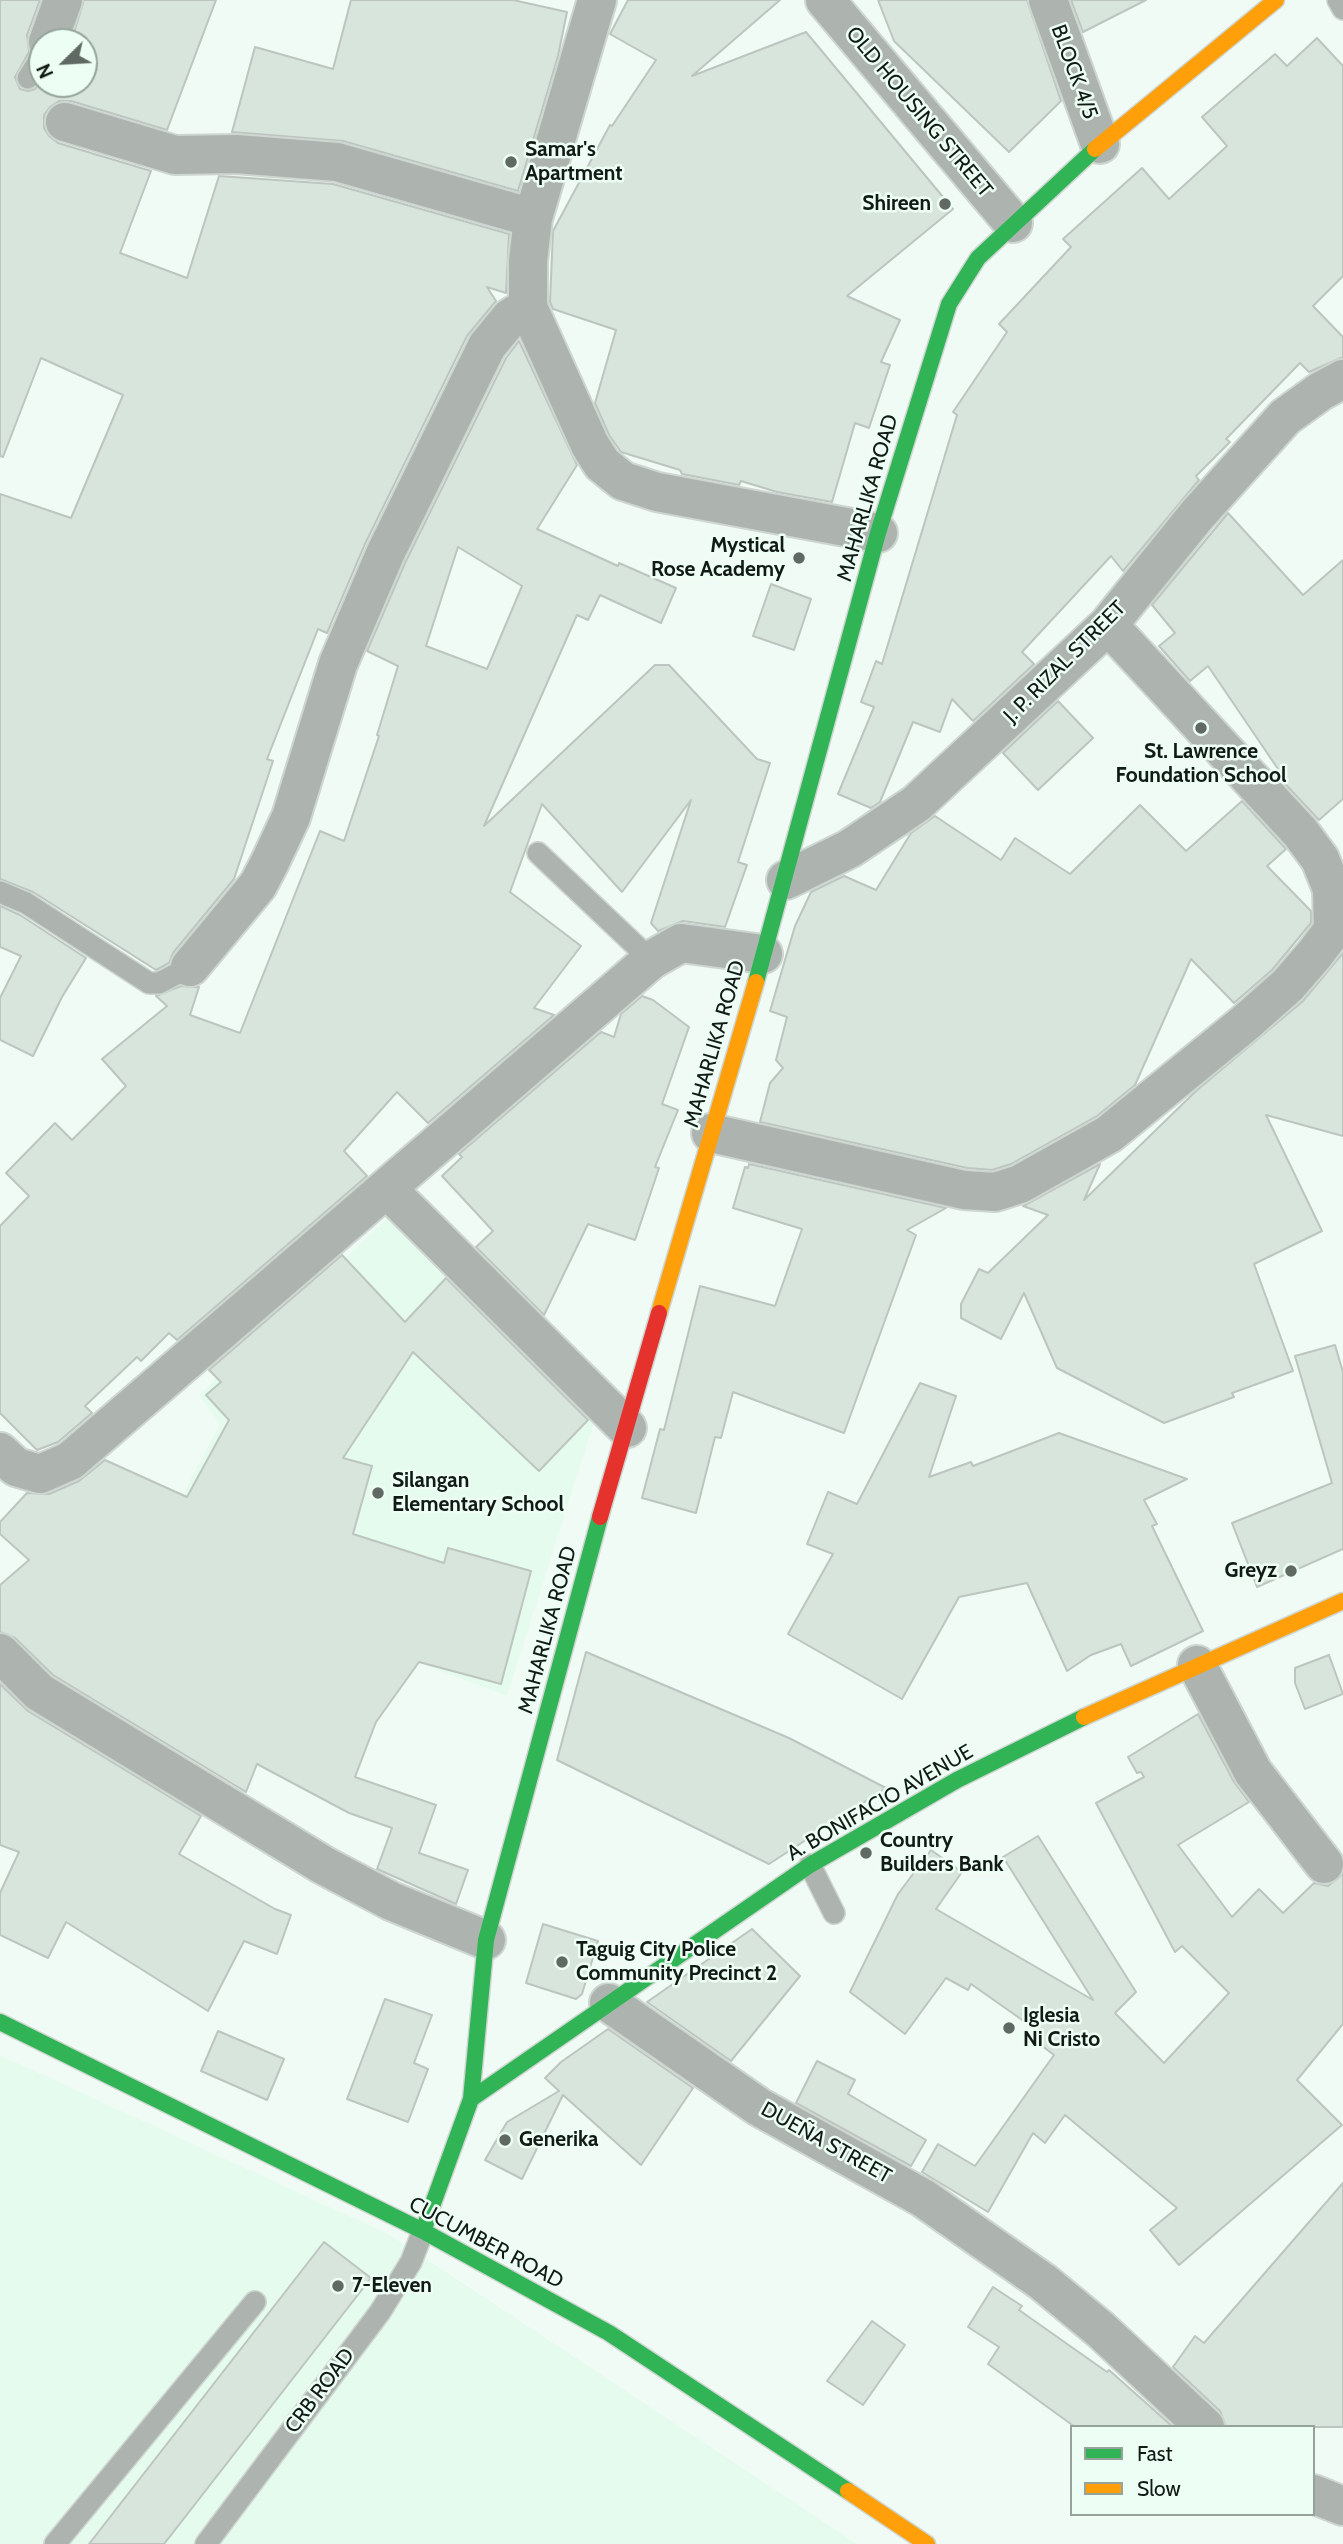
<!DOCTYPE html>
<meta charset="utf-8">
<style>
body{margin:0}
#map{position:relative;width:1343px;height:2544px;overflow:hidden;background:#f1fbf5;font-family:Cabin,sans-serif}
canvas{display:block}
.legend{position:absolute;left:1070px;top:2425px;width:245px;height:91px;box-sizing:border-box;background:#edfff4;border:2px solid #95a39b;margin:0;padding:9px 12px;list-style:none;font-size:21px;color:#121a16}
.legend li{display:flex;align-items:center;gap:14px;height:35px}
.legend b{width:35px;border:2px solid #95a39b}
.north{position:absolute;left:28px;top:28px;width:70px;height:70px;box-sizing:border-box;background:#edfff4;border:2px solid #95a39b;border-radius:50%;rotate:246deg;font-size:19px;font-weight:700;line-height:28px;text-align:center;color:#121a16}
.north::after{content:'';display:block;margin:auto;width:24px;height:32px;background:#606964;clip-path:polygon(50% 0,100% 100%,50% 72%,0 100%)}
</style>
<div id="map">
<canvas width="1343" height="2544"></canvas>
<ul class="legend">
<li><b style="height:9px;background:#30b455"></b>Fast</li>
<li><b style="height:9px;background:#ff9f0a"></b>Slow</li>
</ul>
<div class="north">N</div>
</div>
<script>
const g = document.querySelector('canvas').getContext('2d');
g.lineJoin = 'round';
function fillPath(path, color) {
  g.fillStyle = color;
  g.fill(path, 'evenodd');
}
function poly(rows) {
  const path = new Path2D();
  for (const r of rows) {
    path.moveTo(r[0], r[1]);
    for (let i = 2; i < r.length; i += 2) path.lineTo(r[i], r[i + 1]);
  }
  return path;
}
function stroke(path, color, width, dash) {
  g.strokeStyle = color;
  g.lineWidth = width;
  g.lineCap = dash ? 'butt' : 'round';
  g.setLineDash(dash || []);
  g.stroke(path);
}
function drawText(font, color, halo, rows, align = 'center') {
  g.font = font + ' Cabin,sans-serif';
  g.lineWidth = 5;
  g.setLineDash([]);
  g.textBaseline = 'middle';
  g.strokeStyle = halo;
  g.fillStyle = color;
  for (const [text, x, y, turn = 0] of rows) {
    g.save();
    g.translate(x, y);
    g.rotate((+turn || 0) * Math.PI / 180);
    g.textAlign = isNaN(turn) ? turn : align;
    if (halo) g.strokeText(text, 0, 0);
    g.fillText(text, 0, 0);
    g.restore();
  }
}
fillPath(poly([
 [391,1215,597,1413,507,1696,147,1562,220,1424,199,1395],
 [0,2055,390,2235,857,2544,0,2544]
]), '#e5fbee');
const building = poly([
 [0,0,40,0,27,35,29,52,15,77,20,89,28,91,35,89,42,80,42,84,84,84,84,42,71,42,84,0,216,0,167,130,71,101,59,101,50,107,44,115,44,128,49,136,58,143,151,171,120,253,187,278,219,176,333,184,509,234,506,293,487,287,496,301,467,336,365,544,327,633,318,629,267,759,273,761,234,879,173,953,169,963,156,970,33,892,0,879,0,494,71,518,123,395,41,358,3,457,0,456,0,0],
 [351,0,513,0,567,12,558,56,518,191,343,141,232,132,255,47,333,69,351,0],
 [628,0,780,0,692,76,806,32,953,209,847,296,900,320,881,362,890,365,869,428,855,423,832,502,777,492,741,481,739,485,682,474,680,470,621,452,609,435,595,403,616,330,553,309,550,302,553,231,610,125,612,126,656,60,610,34,628,0],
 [878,0,1027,0,1061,101,1009,152,894,41,878,0],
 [1071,0,1146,0,1083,32,1071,0],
 [1317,38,1343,66,1343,276,1313,306,1343,337,1343,357,1309,372,1300,363,1226,439,1230,442,1196,476,1199,480,1123,571,1111,556,1022,652,1034,664,973,721,952,699,940,732,913,722,880,802,871,808,838,794,874,707,861,702,876,661,882,664,957,415,953,412,1007,332,999,324,1071,247,1063,239,1142,168,1169,199,1227,146,1202,117,1275,54,1287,66,1317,38],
 [519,341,577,465,537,529,618,566,619,563,676,588,661,623,600,595,588,620,577,615,484,826,655,665,669,665,757,759,770,763,738,862,747,865,725,927,683,921,658,931,651,923,691,800,622,892,542,804,510,892,581,946,534,1008,554,1015,428,1123,397,1092,344,1151,367,1176,177,1340,169,1333,141,1361,137,1357,85,1406,92,1413,58,1442,37,1450,0,1413,0,1226,29,1196,6,1173,55,1123,72,1140,126,1086,102,1059,167,1006,156,996,181,986,199,987,190,1015,240,1033,320,831,344,841,379,736,377,735,398,666,367,651,405,563,506,358,519,341],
 [458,547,522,586,487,669,426,646,458,547],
 [1228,513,1303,595,1343,560,1343,799,1319,820,1274,772,1278,769,1208,666,1190,681,1159,646,1175,633,1152,605,1228,513],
 [771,584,811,599,794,650,753,636,771,584],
 [1058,701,1093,738,1038,790,1003,753,1058,701],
 [1242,801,1286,849,1267,866,1311,911,1311,923,1272,970,1234,1003,1191,959,1135,1085,1097,1116,1011,1164,992,1170,967,1168,760,1122,770,1083,783,1068,776,1060,787,1017,770,1011,795,926,811,892,844,876,876,890,911,833,935,816,1001,860,1015,838,1070,874,1140,805,1186,851,1242,801],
 [0,906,20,915,86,958,62,997,33,1056,0,1040,0,998,21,956,0,947,0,906],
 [1343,953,1343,1136,1266,1115,1322,1231,1254,1264,1293,1371,1232,1393,1234,1397,1164,1423,1057,1368,1024,1293,1001,1339,961,1318,961,1304,979,1269,988,1273,1048,1215,1023,1206,1100,1164,1084,1200,1196,1091,1303,1001,1343,953],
 [642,996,653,1000,689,1027,662,1104,678,1110,655,1167,659,1168,635,1240,588,1224,544,1315,476,1247,493,1231,442,1176,462,1157,459,1154,601,1032,614,1037,621,1014,642,996],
 [749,1164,946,1208,907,1230,916,1235,844,1433,733,1392,721,1438,715,1437,696,1513,642,1498,660,1429,664,1430,700,1286,775,1306,802,1229,733,1208,745,1167,748,1168,749,1164],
 [342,1255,405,1322,446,1278,588,1420,539,1471,413,1352,343,1458,372,1466,353,1534,444,1563,448,1548,531,1571,501,1684,419,1662,376,1722,355,1777,436,1805,419,1853,468,1870,456,1904,377,1869,392,1828,349,1813,257,1764,246,1792,53,1675,15,1638,0,1632,0,1585,29,1560,0,1534,0,1522,27,1493,49,1494,79,1481,105,1460,187,1497,229,1420,206,1395,221,1382,209,1370,342,1255],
 [1335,1345,1343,1372,1343,1549,1257,1587,1232,1523,1332,1483,1295,1356,1335,1345],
 [920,1383,956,1396,929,1477,971,1462,973,1466,1059,1433,1187,1479,1144,1500,1157,1524,1152,1526,1203,1631,1131,1666,1121,1644,1091,1655,1067,1671,1027,1583,959,1597,902,1699,788,1634,833,1554,807,1544,828,1492,857,1504,920,1383],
 [586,1652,789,1738,886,1788,769,1864,557,1760,586,1652],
 [1329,1655,1343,1694,1305,1709,1295,1683,1295,1668,1329,1655],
 [0,1684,28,1711,201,1816,179,1854,275,1909,291,1915,277,1954,244,1941,208,2011,66,1922,48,1958,0,1935,0,1893,19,1852,0,1845,0,1684],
 [1198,1714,1234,1782,1249,1802,1178,1845,1232,1917,1259,1889,1283,1913,1314,1883,1328,1886,1343,1874,1343,2024,1297,2080,1342,2125,1179,2265,1150,2230,1177,2208,1065,2115,1045,2143,1033,2133,988,2212,922,2172,938,2144,975,2166,1054,2055,1029,2036,1035,2029,971,1984,968,1990,946,1978,905,2034,850,1992,898,1894,931,1850,962,1872,936,1909,1093,2000,1003,1857,1038,1836,1136,1992,1115,2013,1164,2063,1229,1993,1182,1946,1175,1952,1096,1803,1144,1777,1141,1772,1137,1773,1128,1757,1198,1714],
 [543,1924,598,1941,582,1994,576,1999,526,1983,543,1924],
 [752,1929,800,1976,731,2061,647,2002,752,1929],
 [385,1999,432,2015,414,2063,428,2069,408,2122,347,2099,385,1999],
 [608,2029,693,2088,641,2165,563,2095,522,2179,485,2160,507,2122,559,2091,545,2078,561,2062,608,2029],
 [218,2031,284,2059,267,2100,201,2071,218,2031],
 [817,2061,855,2080,848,2094,926,2140,911,2166,796,2103,817,2061],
 [1343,2183,1343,2427,1226,2427,1220,2411,1173,2367,1195,2336,1204,2343,1343,2183],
 [324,2242,371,2278,164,2544,89,2544,324,2242],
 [993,2287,1022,2306,1019,2310,1107,2372,1109,2370,1173,2427,1075,2427,988,2364,999,2347,968,2327,993,2287],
 [872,2321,905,2345,863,2405,827,2381,872,2321]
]);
fillPath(building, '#d7e5dc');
stroke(building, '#bcc5bf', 2);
const lane = poly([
 [1338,0,1343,9],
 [28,78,40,59],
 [538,853,651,960],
 [0,892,26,903,149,983,159,983,190,967],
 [810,1865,834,1913],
 [55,2544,255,2302],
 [206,2544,380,2312,411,2262,423,2231]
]);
const street = poly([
 [597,0,533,218,528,261,528,307,590,445,602,464,623,481,657,492,878,533],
 [825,0,1013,223],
 [1048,0,1100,144],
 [48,42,63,0],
 [65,122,175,155,236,154,337,162,533,218],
 [786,880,849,849,916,804,1108,625,1197,515,1285,417,1321,391,1343,379],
 [190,967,258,885,270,862,291,817,338,664,385,554,487,346,510,318,528,307],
 [711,1133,964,1190,995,1192,1020,1184,1109,1134,1244,1024,1288,985,1314,955,1333,930,1332,889,1320,859,1300,832,1108,625],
 [388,1190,627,1428],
 [0,1452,16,1467,40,1474,70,1461,651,960,681,943,763,954],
 [0,1653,39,1692,323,1865,391,1901,486,1940],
 [1197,1665,1253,1772,1324,1864],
 [609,2003,759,2107,923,2198,1043,2282,1101,2330,1205,2427],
 [1313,2494,1343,2506]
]);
const fast = poly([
 [756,982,878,533,949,304,978,258,1095,149],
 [0,2022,423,2231,609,2333,848,2491],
 [471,2099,810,1865,957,1780,1084,1717],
 [423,2231,471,2099,486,1940,600,1517]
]);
const slow = poly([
 [1095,149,1276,0],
 [659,1313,756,982],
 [1084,1717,1343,1601],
 [848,2491,927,2544]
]);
const jam = poly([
 [600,1517,659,1313]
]);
stroke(lane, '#ced6d1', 24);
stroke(street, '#ced6d1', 42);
stroke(fast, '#ced6d1', 19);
stroke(slow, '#ced6d1', 19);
stroke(jam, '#ced6d1', 19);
stroke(lane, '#adb4b0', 21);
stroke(street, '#adb4b0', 38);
stroke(fast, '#30b455', 16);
stroke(slow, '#ff9f0a', 16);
stroke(jam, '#e5322d', 16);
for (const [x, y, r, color] of [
 [511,162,7,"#606964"],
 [945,204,7,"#606964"],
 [799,558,7,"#606964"],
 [1201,728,7,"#606964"],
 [378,1493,7,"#606964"],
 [1291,1571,7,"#606964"],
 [866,1853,7,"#606964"],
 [562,1962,7,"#606964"],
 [1009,2028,7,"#606964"],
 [505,2140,7,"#606964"],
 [338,2286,7,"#606964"]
]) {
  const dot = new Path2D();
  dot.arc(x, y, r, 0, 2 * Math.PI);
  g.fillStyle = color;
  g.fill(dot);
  stroke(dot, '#edfff4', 2.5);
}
drawText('21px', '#121a16', '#edfff4', [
 ["BLOCK 4/5",1074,72,70],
 ["OLD HOUSING STREET",919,112,50],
 ["MAHARLIKA ROAD",868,498,-74],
 ["J. P. RIZAL STREET",1065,662,-45],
 ["MAHARLIKA ROAD",715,1044,-74],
 ["MAHARLIKA ROAD",548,1630,-75],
 ["A. BONIFACIO AVENUE",880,1803,-30],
 ["DUEÑA STREET",826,2143,29],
 ["CUCUMBER ROAD",486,2243,28],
 ["CRB ROAD",320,2391,-53]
]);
drawText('bold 21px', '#121a16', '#edfff4', [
 ["Samar's",525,150],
 ["Apartment",525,174],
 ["Shireen",931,204,"right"],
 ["Mystical",785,546,"right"],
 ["Rose Academy",785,570,"right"],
 ["St. Lawrence",1201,752,"center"],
 ["Foundation School",1201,776,"center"],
 ["Silangan",392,1481],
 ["Elementary School",392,1505],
 ["Greyz",1277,1571,"right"],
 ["Country",880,1841],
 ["Builders Bank",880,1865],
 ["Taguig City Police",576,1950],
 ["Community Precinct 2",576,1974],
 ["Iglesia",1023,2016],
 ["Ni Cristo",1023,2040],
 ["Generika",519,2140],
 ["7-Eleven",352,2286]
], 'left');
</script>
